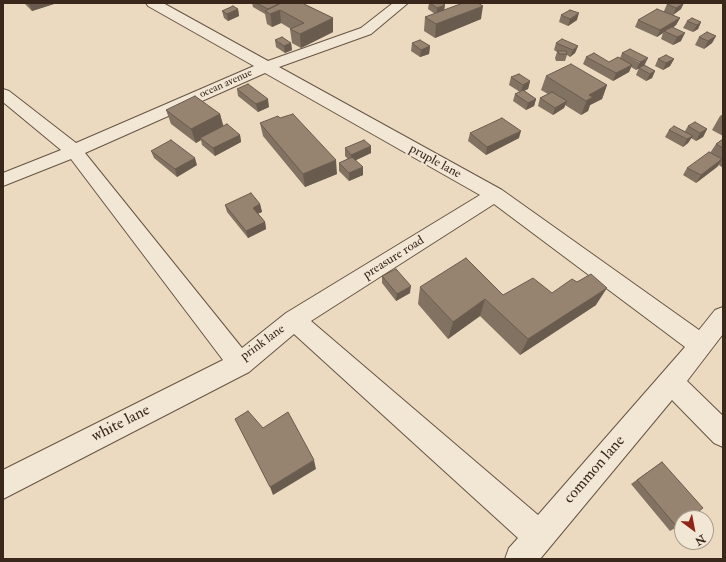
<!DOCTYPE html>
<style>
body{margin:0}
#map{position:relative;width:726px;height:562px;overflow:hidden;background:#ebdabf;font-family:"IM FELL Double Pica",serif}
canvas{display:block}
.frame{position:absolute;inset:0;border:4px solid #3a271c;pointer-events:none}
.north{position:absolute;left:674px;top:510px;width:40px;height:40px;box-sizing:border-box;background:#f2e7d5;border:1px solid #a89a8b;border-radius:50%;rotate:148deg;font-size:11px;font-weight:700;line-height:16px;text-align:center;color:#3a271c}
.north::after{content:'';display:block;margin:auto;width:14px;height:18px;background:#8f2418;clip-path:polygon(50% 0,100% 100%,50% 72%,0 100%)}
</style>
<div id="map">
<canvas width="726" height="562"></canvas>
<div class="frame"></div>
<div class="north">N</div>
</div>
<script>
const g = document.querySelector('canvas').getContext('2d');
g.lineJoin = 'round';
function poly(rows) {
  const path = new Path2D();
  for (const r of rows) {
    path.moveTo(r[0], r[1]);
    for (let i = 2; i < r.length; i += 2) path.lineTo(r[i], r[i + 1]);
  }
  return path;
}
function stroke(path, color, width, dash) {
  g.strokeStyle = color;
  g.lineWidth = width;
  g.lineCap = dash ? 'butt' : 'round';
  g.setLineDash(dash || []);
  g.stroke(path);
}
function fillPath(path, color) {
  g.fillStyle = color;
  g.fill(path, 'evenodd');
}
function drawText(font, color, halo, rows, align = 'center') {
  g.font = font + ' "IM FELL Double Pica",serif';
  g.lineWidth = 3;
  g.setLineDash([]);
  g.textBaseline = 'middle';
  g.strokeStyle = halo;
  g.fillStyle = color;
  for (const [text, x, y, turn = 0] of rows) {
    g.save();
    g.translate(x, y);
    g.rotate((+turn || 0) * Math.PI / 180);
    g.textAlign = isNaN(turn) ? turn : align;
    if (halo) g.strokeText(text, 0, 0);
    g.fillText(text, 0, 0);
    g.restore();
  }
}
const minor = poly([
 [146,3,163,3,268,61,361,28,393,3,408,3,371,34,279,67,502,190,699,330,715,310,723,307,723,334,687,381,723,416,723,447,714,443,672,400,540,559,505,559,509,548,518,538,294,334,249,372,3,499,3,470,223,360,71,159,3,186,3,173,61,150,3,102,3,89,9,91,76,143,254,66,148,6,146,3],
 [265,73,480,195,286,313,242,348,85,153,265,73],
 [494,204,685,347,538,515,311,321,494,204]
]);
stroke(minor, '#665445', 2);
fillPath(minor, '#f2e7d5');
fillPath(poly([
 [24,3,57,3,32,11],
 [252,3,302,3,333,18,333,32,301,48,292,43,290,29,291,29,281,23,272,27,267,24,265,14,253,7],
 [429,3,442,3,444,10,481,19,435,38,424,31,425,17,435,14,428,9],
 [667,4,681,9,673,15,680,18,676,25,673,28,681,41,673,45,661,39,663,33,657,37,635,27,638,20,664,11],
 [238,9,239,16,228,21,224,18,222,11],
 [561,15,577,20,568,26,559,22],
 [687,21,701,22,698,29,693,32,683,28],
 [716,36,712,43,704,49,695,45,699,37],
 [275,40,291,43,292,50,285,53,276,47],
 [412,43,430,46,429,54,420,57,411,51],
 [556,43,578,46,575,53,570,57,567,55,565,61,556,61,555,58,557,52,554,50],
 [622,53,655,71,652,78,646,81,636,75,639,68,636,70,631,67,629,72,613,81,583,64,586,57,609,62,620,58],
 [658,59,674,59,670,66,663,70,655,66],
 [546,76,607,85,602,99,590,105,588,111,581,115,565,105,564,108,553,115,538,106,540,98,548,94,541,90],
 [511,77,530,81,528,89,524,91,536,99,534,106,526,110,513,101,515,94,520,92,509,85],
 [237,89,269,107,258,112,238,96],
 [166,110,220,114,223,126,240,135,241,142,215,156,202,145,201,140,196,143,171,124],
 [723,114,723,136,712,130,720,116],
 [260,123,337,174,305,187,263,136],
 [688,126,707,129,703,137,696,141,691,138,688,143,683,147,665,137,669,130,685,131],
 [470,133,519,138,486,155,468,141],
 [723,139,723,168,719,165,717,167,696,183,683,175,687,168,710,153,716,144],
 [371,146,371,153,356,160,363,175,349,181,339,171,339,163,348,159,345,156,345,148],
 [151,151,197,165,177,177,154,158],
 [260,204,262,212,258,213,265,222,266,229,248,238,227,212,225,205],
 [382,276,410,293,396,301,382,283],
 [420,287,503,295,552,293,596,305,520,355,480,316,448,339,418,304],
 [662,462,677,527,670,531,631,484]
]), '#817261');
fillPath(poly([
 [32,3,57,3,32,11,29,4],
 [684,3,681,9,673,15,676,8],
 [445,5,444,12,437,15,437,8],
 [483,6,481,19,435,38,436,24],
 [238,9,239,16,228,21,227,14],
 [270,10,280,10,281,23,272,27],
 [579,13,577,20,568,26,570,19],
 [333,18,333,32,301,48,300,34],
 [680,18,676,25,665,32,664,31,663,33,657,37,660,30],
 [701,22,698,29,693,32,697,25],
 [685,33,681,41,673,45,677,37],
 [716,36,712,43,704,49,708,41],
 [291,43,292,50,285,53,284,46],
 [430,46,429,54,420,57,421,50],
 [578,46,575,53,570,57,573,50],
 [648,58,644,66,636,70,640,62],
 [674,59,670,66,663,70,666,63],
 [632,65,629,72,613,81,616,73],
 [655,71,652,78,646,81,650,74],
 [530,81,528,89,521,92,523,85],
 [607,85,602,99,590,105,588,111,581,115,589,95],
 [268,99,269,107,258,112,256,104],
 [536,99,534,106,526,110,528,103],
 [567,101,564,108,553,115,555,108],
 [220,114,224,128,200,138,201,140,196,143,191,129],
 [707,129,703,137,696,141,700,133],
 [521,131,519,138,486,155,487,147],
 [240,135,241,142,215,156,213,148],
 [693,136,688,143,683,147,687,139],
 [371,146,371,153,352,162,351,155],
 [195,158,197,165,177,177,175,169],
 [722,159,717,167,696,183,701,175],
 [336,160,337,174,305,187,303,174],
 [363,167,363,175,349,181,349,173],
 [260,204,262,212,255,215,253,208],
 [265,222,266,229,248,238,246,231],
 [411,286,410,293,396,301,397,294],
 [607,288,596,305,520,355,528,339],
 [485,299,480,316,448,339,453,322],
 [314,460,316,469,273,495,270,487]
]), '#695c4f');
const building = poly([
 [256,3,281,3,268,9,256,3],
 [281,3,302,3,333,18,300,34,290,29,304,23,280,10,270,14,265,11,281,3],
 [430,3,442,3,445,5,437,8,430,3],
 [463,3,478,3,483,6,436,24,425,17,463,3],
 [669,3,684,3,676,8,667,4,669,3],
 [233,6,238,9,227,14,222,11,233,6],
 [657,9,680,18,660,30,638,20,657,9],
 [570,10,579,13,570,19,561,15,570,10],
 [692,18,701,22,697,25,687,21,692,18],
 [672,27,685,33,677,37,664,31,672,27],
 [707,32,716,36,708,41,699,37,707,32],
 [282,37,291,43,284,46,275,40,282,37],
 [562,39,578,46,573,50,556,43,562,39],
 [420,40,430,46,421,50,412,43,420,40],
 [630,49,648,58,640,62,622,53,630,49],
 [558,51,566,51,567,54,559,54,558,51],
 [594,53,609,62,618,57,632,65,616,73,586,57,594,53],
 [666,55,674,59,666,63,658,59,666,55],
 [571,64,607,85,589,95,593,97,586,101,546,76,571,64],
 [644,65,655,71,650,74,639,68,644,65],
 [519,74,530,81,523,85,511,77,519,74],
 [248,84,268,99,256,104,237,89,248,84],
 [523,90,536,99,528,103,515,94,523,90],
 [552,92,567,101,555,108,540,98,552,92],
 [195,96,220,114,191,129,166,110,195,96],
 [293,114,336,160,303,174,260,123,278,116,280,118,293,114],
 [502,118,521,131,487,147,470,133,502,118],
 [695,122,707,129,700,133,688,126,695,122],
 [227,124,240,135,213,148,200,138,227,124],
 [674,126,693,136,687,139,669,130,674,126],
 [723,139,723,148,716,144,723,139],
 [171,140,195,158,175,169,151,151,171,140],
 [364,140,371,146,351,155,345,148,364,140],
 [709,152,722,159,701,175,687,168,709,152],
 [352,157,363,167,349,173,339,163,352,157],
 [251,193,260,204,253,208,265,222,246,231,225,205,251,193],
 [466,258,503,295,533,278,552,293,572,279,577,282,591,274,607,288,528,339,485,299,453,322,420,287,466,258],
 [396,269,411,286,397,294,382,276,396,269],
 [248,411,263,428,288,412,314,460,270,487,235,419,248,411],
 [662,462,703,508,690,518,682,518,682,524,677,527,637,480,662,462]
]);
fillPath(building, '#968471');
stroke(building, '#695c4f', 1);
drawText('11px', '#3a271c', '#f2e7d5', [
 ["ocean avenue",226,84,-24]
]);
drawText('13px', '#3a271c', '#f2e7d5', [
 ["pruple lane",435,162,29],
 ["preasure road",394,258,-32],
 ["prink lane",263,343,-36]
]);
drawText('16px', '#3a271c', '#f2e7d5', [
 ["white lane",121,424,-27],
 ["common lane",595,470,-49]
]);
</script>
